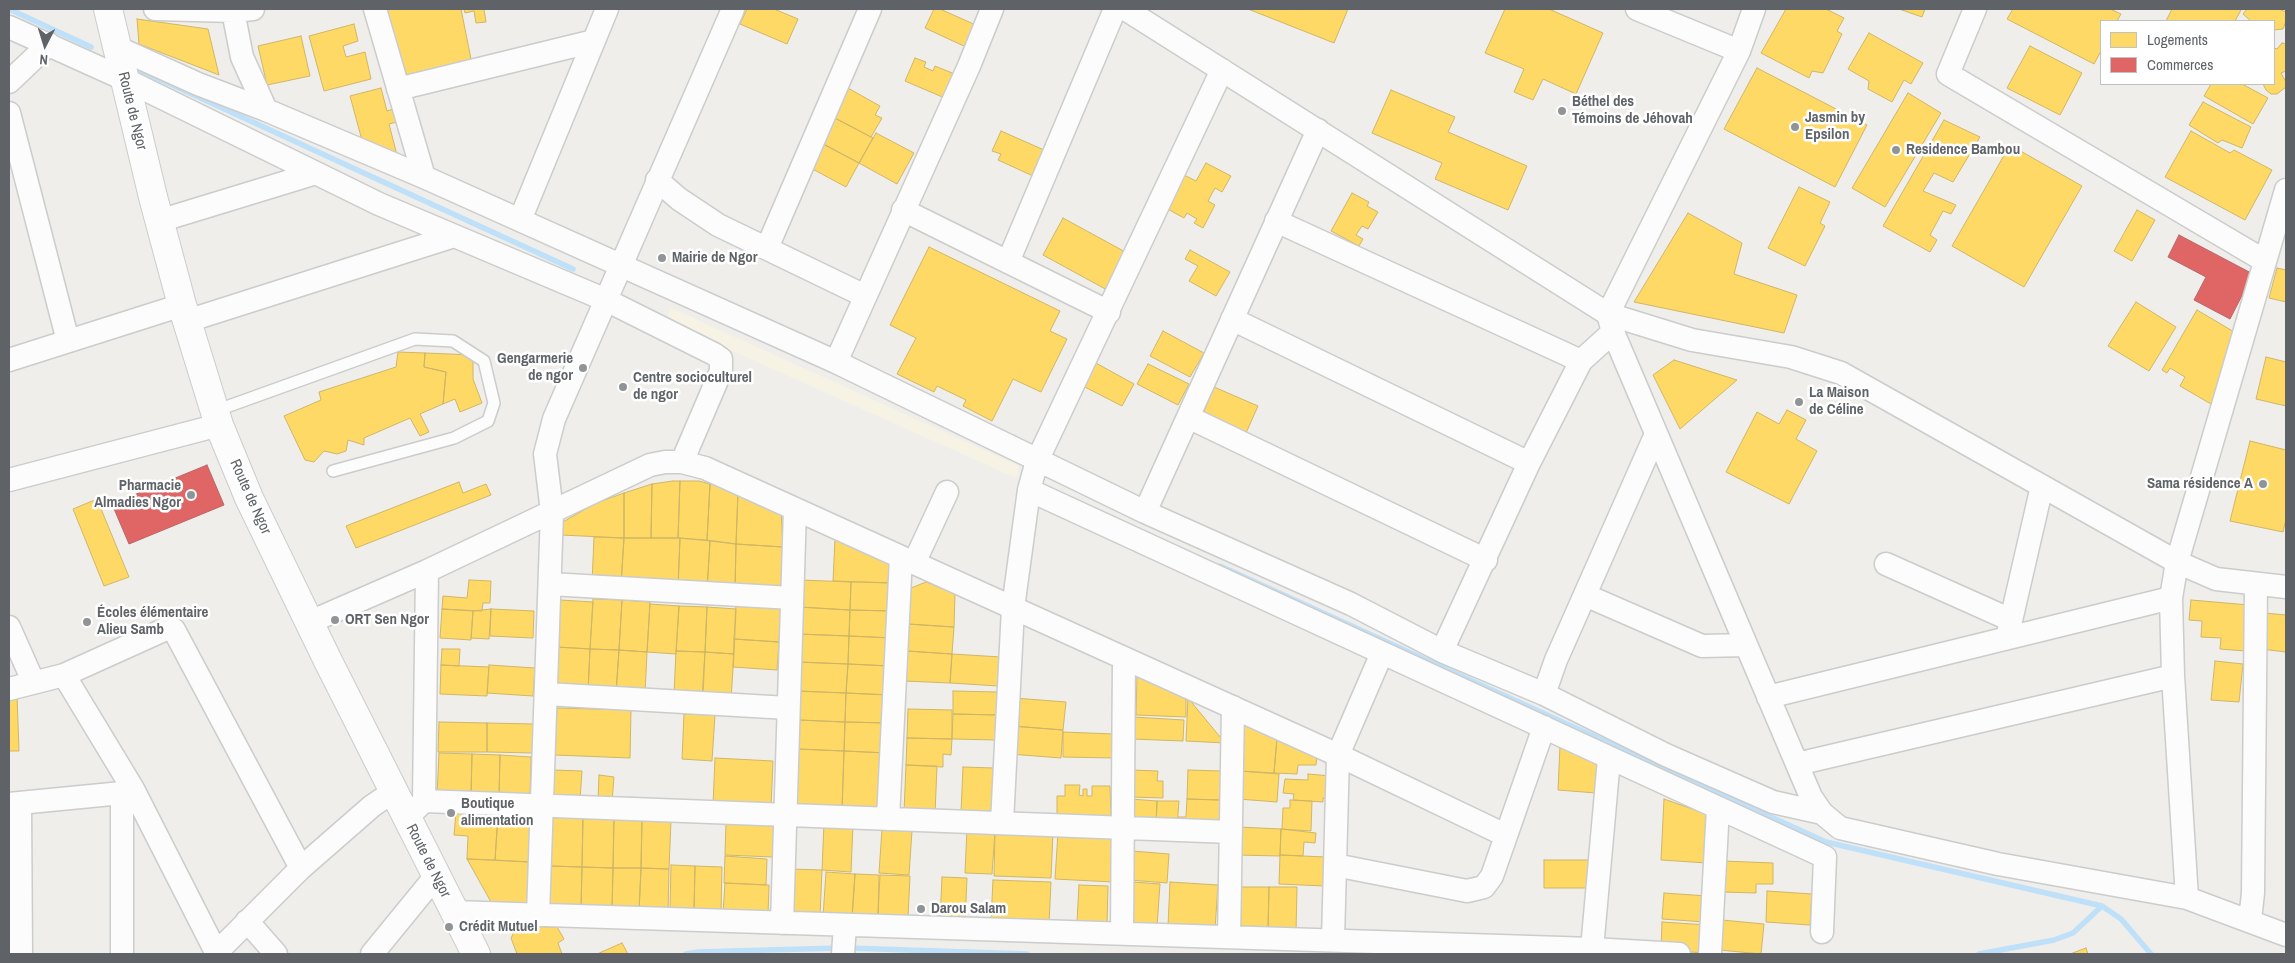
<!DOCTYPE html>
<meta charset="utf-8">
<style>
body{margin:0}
#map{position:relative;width:2295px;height:963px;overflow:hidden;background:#efeeea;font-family:"Archivo Narrow",sans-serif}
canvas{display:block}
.frame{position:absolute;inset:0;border:10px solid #5f6368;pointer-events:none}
.legend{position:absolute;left:2100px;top:20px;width:175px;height:65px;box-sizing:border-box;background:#fff;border:1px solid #bfc1c3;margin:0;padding:6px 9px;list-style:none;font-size:15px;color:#5f6368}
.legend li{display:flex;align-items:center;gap:10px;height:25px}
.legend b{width:25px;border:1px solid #bfc1c3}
.north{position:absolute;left:20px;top:20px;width:50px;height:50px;-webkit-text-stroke:4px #fff;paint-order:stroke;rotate:185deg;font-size:14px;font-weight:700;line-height:20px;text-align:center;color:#5f6368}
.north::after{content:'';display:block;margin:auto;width:18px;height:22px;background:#5f6368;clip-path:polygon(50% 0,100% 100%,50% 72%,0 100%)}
</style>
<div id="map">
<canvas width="2295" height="963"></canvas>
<div class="frame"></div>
<ul class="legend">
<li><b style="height:14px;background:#ffd966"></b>Logements</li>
<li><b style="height:14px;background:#e06666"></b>Commerces</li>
</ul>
<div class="north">N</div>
</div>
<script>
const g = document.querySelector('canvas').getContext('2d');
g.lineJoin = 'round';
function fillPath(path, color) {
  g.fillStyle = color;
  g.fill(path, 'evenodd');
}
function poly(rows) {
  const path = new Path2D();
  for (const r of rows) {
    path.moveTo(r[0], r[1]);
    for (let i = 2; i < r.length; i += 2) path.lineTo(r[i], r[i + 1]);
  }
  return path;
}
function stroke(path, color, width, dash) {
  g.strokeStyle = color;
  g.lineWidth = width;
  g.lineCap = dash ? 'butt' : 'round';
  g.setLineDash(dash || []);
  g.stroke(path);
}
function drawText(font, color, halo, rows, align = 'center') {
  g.font = font + ' "Archivo Narrow",sans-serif';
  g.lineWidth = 5;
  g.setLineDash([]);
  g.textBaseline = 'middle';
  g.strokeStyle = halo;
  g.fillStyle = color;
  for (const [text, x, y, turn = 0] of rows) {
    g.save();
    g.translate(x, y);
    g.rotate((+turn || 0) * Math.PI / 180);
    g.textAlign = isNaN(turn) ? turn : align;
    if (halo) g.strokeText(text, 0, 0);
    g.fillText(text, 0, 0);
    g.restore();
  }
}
fillPath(poly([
 [671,308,1019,466,1016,478,666,321]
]), '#f7f3e4');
const homes = poly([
 [382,9,461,9,472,64,402,78,382,9],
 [464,9,484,9,486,22,476,23,474,11,465,13,464,9],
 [747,9,774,9,798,19,787,44,740,24,747,9],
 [934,9,940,9,978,26,968,48,925,28,934,9],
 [1248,9,1348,9,1334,43,1248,9],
 [1505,9,1549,9,1603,33,1576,94,1543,79,1533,100,1514,92,1524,69,1485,53,1505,9],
 [1786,9,1826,9,1844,18,1837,31,1842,34,1823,73,1812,71,1809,78,1761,53,1786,9],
 [1899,9,1925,9,1922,17,1899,9],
 [2013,9,2110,9,2121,14,2117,21,2101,21,2101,51,2094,64,2007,19,2013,9],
 [2172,9,2238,9,2241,10,2235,21,2166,21,2172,9],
 [2247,9,2279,9,2286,12,2286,21,2283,29,2274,30,2274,21,2251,21,2243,14,2247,9],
 [137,19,208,29,219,75,139,44,137,19],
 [354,24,358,41,343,46,346,57,365,52,371,79,324,91,309,36,354,24],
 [1869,33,1923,63,1911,84,1904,80,1892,102,1868,89,1869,81,1848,69,1869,33],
 [301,36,310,76,267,85,258,46,301,36],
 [2282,43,2286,44,2286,71,2281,73,2286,82,2286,87,2277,94,2271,94,2266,90,2263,84,2274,84,2274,48,2277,49,2282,43],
 [2030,46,2082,73,2060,115,2007,88,2030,46],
 [915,58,926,62,924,67,933,71,935,66,957,75,947,99,905,81,915,58],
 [1757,68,1867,125,1835,187,1724,129,1757,68],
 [2211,84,2242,84,2268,98,2253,124,2204,96,2211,84],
 [846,87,880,106,875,115,882,118,871,137,831,116,846,87],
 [381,88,387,111,393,109,397,122,389,124,398,159,363,144,350,96,381,88],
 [1391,90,1455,117,1448,132,1527,166,1508,210,1435,179,1442,163,1372,133,1391,90],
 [1908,93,1941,113,1885,207,1852,188,1908,93],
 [2203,102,2251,127,2242,148,2222,140,2218,143,2189,125,2203,102],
 [831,116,873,138,859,163,817,141,831,116],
 [1944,120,1980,137,1953,182,1934,173,1923,191,1956,205,1951,214,1943,211,1930,235,1937,240,1930,252,1883,226,1944,120],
 [1001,131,1044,150,1033,176,998,160,1001,154,992,151,1001,131],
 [2191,131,2230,153,2234,150,2272,170,2245,220,2165,177,2191,131],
 [876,133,914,153,897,184,859,163,876,133],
 [820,142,859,163,846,187,807,166,820,142],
 [2010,145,2082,186,2024,287,1952,246,2010,145],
 [1206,163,1231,176,1222,192,1215,188,1208,201,1215,205,1203,228,1194,223,1197,219,1187,213,1184,218,1164,207,1182,174,1196,181,1206,163],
 [1799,187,1830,202,1820,223,1825,226,1805,266,1768,248,1799,187],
 [1352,193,1369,202,1367,206,1378,212,1368,229,1362,226,1356,235,1363,239,1359,246,1331,231,1352,193],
 [2137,210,2155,220,2132,261,2114,251,2137,210],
 [1688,213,1742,243,1734,274,1797,295,1784,333,1634,302,1688,213],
 [1063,218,1129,254,1109,291,1043,255,1063,218],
 [929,247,1060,311,1050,331,1067,339,1041,392,1013,379,992,421,963,406,966,400,937,386,934,392,897,374,916,338,890,325,929,247],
 [1190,250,1230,272,1216,296,1189,281,1198,266,1185,259,1190,250],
 [2277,268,2286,270,2286,302,2269,298,2277,268],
 [2136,302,2176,327,2149,371,2108,346,2136,302],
 [2197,310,2241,336,2222,368,2230,373,2211,404,2180,386,2185,377,2170,368,2167,373,2162,370,2197,310],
 [1163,331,1204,353,1190,377,1150,356,1163,331],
 [398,352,425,353,424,367,446,372,443,404,420,414,429,432,420,436,410,418,364,438,364,445,348,440,346,451,337,454,324,451,314,462,305,460,284,416,321,400,319,392,396,367,398,352],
 [425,353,473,355,473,379,482,403,460,412,455,399,443,404,446,372,424,367,425,353],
 [2266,357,2286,362,2286,406,2256,399,2266,357],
 [1674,360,1737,380,1680,429,1653,375,1674,360],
 [1094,362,1134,384,1122,406,1081,385,1094,362],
 [1148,364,1189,384,1178,405,1137,384,1148,364],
 [1214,387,1258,406,1246,433,1203,414,1214,387],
 [1787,410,1806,420,1796,439,1817,451,1789,504,1726,472,1757,412,1779,424,1787,410],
 [2250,441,2286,450,2286,519,2283,532,2230,521,2250,441],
 [673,481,680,481,678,538,651,538,652,484,673,481],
 [680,481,699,481,710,484,707,540,678,538,680,481],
 [459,482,463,493,486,484,491,495,356,548,346,526,459,482],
 [652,484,651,538,624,538,624,493,652,484],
 [710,484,738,491,736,544,707,540,710,484],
 [738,492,781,510,783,547,736,544,738,492],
 [624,493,624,538,561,535,561,523,596,503,624,493],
 [97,499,129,577,104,586,73,509,97,499],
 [594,537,624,538,621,585,592,583,594,537],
 [624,538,680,538,678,588,621,585,624,538],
 [680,538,710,541,707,590,678,588,680,538],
 [835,539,895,565,894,583,833,581,835,539],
 [710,541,736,544,735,589,707,590,710,541],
 [736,544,783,547,781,591,735,589,736,544],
 [469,580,491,581,490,603,483,603,482,611,442,609,443,596,467,598,469,580],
 [800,580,851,582,850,610,799,607,800,580],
 [851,582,894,583,893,611,850,610,851,582],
 [926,582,955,593,954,627,908,624,911,588,926,582],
 [593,599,622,600,619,650,590,649,593,599],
 [560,600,593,602,590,649,557,647,560,600],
 [622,600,650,602,647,652,619,650,622,600],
 [2191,600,2249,605,2245,651,2220,649,2221,638,2201,637,2202,621,2189,620,2191,600],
 [650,604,679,606,676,654,647,652,650,604],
 [736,605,781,608,779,642,734,639,736,605],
 [679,606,707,607,705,652,676,651,679,606],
 [707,607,736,609,734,654,705,652,707,607],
 [799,607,850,610,849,636,798,634,799,607],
 [442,609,473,611,471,640,440,638,442,609],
 [491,609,489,639,471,638,473,611,491,609],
 [491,609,534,611,533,638,490,636,491,609],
 [850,610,893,611,892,638,849,636,850,610],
 [2264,613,2286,615,2286,652,2261,649,2264,613],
 [908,624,954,627,952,654,907,651,908,624],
 [798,634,849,636,848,664,797,662,798,634],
 [849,636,892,638,890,666,848,664,849,636],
 [734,639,779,642,777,670,733,667,734,639],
 [557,647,590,649,588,692,554,690,557,647],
 [442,649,460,649,459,666,441,665,442,649],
 [590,649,619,650,616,693,588,692,590,649],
 [619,650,647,652,645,695,616,693,619,650],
 [676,651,705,652,703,695,674,694,676,651],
 [907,651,952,654,950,683,905,681,907,651],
 [705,652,734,654,731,699,702,698,705,652],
 [952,654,1001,657,999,686,950,683,952,654],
 [2215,661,2243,664,2239,702,2211,700,2215,661],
 [797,662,848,664,846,693,795,691,797,662],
 [848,664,890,666,889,695,846,693,848,664],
 [441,665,489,667,487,696,440,694,441,665],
 [489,665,535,668,533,696,487,693,489,665],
 [1137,676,1186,694,1186,717,1136,715,1137,676],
 [798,691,846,693,845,722,797,720,798,691],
 [953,691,998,692,998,715,953,714,953,691],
 [846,693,889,695,888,723,845,722,846,693],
 [17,696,19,751,9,751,9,701,17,696],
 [1014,698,1066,702,1063,730,1012,726,1014,698],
 [1188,698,1225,743,1186,741,1188,698],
 [557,708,631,710,630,758,555,755,557,708],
 [908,709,952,710,952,739,907,738,908,709],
 [684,714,715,715,712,761,682,759,684,714],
 [953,714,998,715,997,740,952,739,953,714],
 [1133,717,1184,720,1183,741,1132,739,1133,717],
 [800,720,845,722,844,751,798,749,800,720],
 [439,722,487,723,487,752,438,752,439,722],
 [845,722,888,723,887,753,844,751,845,722],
 [487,723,534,724,534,753,487,752,487,723],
 [1242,725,1258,726,1277,738,1274,773,1240,771,1242,725],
 [1012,726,1063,730,1061,758,1010,754,1012,726],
 [1063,732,1114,734,1114,758,1063,757,1063,732],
 [907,738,952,739,951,755,943,754,943,767,906,765,907,738],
 [1277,738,1317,753,1316,765,1298,765,1297,774,1274,773,1277,738],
 [1560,746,1598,765,1596,793,1558,790,1560,746],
 [798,749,844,751,842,810,796,808,798,749],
 [844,751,887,753,884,812,842,810,844,751],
 [439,753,472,754,471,796,437,795,439,753],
 [472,754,500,755,499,797,471,796,472,754],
 [500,755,531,757,530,798,499,797,500,755],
 [715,758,773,761,771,807,713,805,715,758],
 [906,765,937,766,935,814,904,812,906,765],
 [963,767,994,768,992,814,961,812,963,767],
 [553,770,582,771,580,800,552,799,553,770],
 [1132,770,1158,771,1157,781,1163,781,1163,798,1130,797,1132,770],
 [1188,770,1222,771,1220,800,1187,799,1188,770],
 [1240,771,1279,774,1277,802,1238,799,1240,771],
 [1308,774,1331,776,1327,799,1323,798,1323,802,1293,800,1294,794,1283,793,1285,779,1308,780,1308,774],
 [599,775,614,777,612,802,598,801,599,775],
 [1065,785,1080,785,1079,795,1083,796,1083,789,1087,789,1087,796,1092,796,1092,786,1110,786,1111,818,1057,817,1057,796,1065,796,1065,785],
 [1131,799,1157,801,1156,826,1130,825,1131,799],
 [1187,799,1220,800,1219,829,1177,827,1178,817,1186,817,1187,799],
 [1664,799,1709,815,1707,863,1661,860,1664,799],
 [1290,800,1312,801,1311,831,1282,829,1283,808,1290,808,1290,800],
 [1157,801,1179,801,1177,827,1156,826,1157,801],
 [456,813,498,815,495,860,467,859,468,836,454,835,456,813],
 [498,815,532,817,529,862,495,860,498,815],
 [552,816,583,817,582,867,550,866,552,816],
 [583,817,614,818,613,868,582,867,583,817],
 [614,818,642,819,641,868,613,868,614,818],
 [642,819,671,820,669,869,641,868,642,819],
 [726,823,774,824,773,857,725,855,726,823],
 [824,823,853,825,851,872,822,870,824,823],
 [1238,827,1281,829,1280,856,1237,855,1238,827],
 [882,829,912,831,909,875,879,873,882,829],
 [967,829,995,831,992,874,965,873,967,829],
 [1281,829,1316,833,1315,843,1304,842,1303,856,1280,855,1281,829],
 [995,831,1053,832,1051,878,994,876,995,831],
 [1058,833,1115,837,1112,882,1055,879,1058,833],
 [1132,851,1169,854,1167,883,1129,880,1132,851],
 [1280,855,1326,857,1325,886,1279,884,1280,855],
 [725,856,767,859,766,885,724,883,725,856],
 [467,859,529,862,527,903,491,902,467,859],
 [1544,860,1591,860,1591,888,1544,888,1544,860],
 [1723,861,1773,863,1773,884,1756,884,1756,893,1722,892,1723,861],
 [671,865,695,866,694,911,670,911,671,865],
 [550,866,582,867,581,910,549,910,550,866],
 [695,866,722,867,721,912,694,912,695,866],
 [582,867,613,868,612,911,581,910,582,867],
 [613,868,641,868,639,912,612,911,613,868],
 [641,868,669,869,668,913,639,912,641,868],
 [790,869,822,870,820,916,789,915,790,869],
 [826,872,855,874,852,919,823,917,826,872],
 [855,874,879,875,878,918,852,917,855,874],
 [880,875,910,876,908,917,878,915,880,875],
 [942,877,967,878,965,923,940,921,942,877],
 [993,880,1051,882,1049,924,991,921,993,880],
 [1133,882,1160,884,1157,927,1130,924,1133,882],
 [1170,882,1218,885,1215,929,1168,926,1170,882],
 [725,883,769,885,768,915,723,913,725,883],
 [1079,885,1108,886,1107,924,1077,922,1079,885],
 [1236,887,1269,887,1268,927,1235,926,1236,887],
 [1269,887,1297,887,1296,932,1268,931,1269,887],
 [1767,891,1812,894,1810,925,1766,922,1767,891],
 [1664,893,1707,896,1705,922,1662,919,1664,893],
 [1722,920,1764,924,1761,954,1720,950,1722,920],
 [1662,922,1708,925,1706,953,1661,950,1662,922],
 [517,926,557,927,564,939,558,943,562,954,517,954,511,938,517,926],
 [622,943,628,954,597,954,622,943],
 [2086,948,2088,954,2070,954,2086,948]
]);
fillPath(homes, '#ffd966');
stroke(homes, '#cfb667', 1);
const shops = poly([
 [2179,235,2253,274,2230,319,2194,300,2206,277,2168,257,2179,235],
 [207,465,224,505,129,544,112,504,207,465]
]);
fillPath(shops, '#e06666');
stroke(shops, '#b96567', 1);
stroke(poly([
 [9,9,91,47],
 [135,68,573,269],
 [1220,566,1826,842,2102,906,2121,919,2151,954],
 [848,948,1027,954],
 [686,954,698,952,838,948],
 [1979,954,2054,940,2073,933,2102,906]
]), '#bfe0f9', 5.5);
const service = poly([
 [215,411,415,339,453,341,484,361,494,403,488,421,454,438,333,471]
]);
const minor = poly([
 [155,9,233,11,253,9],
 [375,9,424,177],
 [1125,9,1608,314,1692,340,1791,357,1841,373,2177,562,2216,579,2286,587],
 [1637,9,1739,51],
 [1754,9,1739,51,1608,314,1613,332,1811,797,1822,813,1840,828,1998,864,2187,898,2286,935],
 [1975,9,1948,74,2265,261],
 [233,11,242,57,266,110],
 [9,27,124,79,379,204,606,300,714,354,721,359,721,371,682,462],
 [116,47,198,84,266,110,424,177,836,362,1145,512,1351,604,1442,651,1544,694],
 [9,82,49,44],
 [398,89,594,41],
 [9,113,68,341],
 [657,180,679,199,718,225,865,296],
 [903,210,1109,312],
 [520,220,607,9],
 [159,221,316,173],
 [1276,221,1581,361],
 [767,248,870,9],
 [1008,262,1115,9],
 [1232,319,1529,463],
 [187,321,454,236],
 [9,360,182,305],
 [836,362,969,66,992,9],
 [1188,417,1486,560],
 [1656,434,1556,660,1544,694,1666,755,1773,802,1822,813],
 [9,480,219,425],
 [1029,490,1825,857,1822,932],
 [1145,512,1318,130],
 [914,563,947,492],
 [1886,564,2011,620],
 [550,584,792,598],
 [1585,595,1702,646,1746,645],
 [310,622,427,571,650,465,665,462,682,462,705,468,901,557,1338,755,1505,835],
 [9,627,33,681],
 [2007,638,2042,486],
 [1442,651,1529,463,1581,361,1613,332],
 [64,675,133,789,216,952],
 [9,689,64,675,166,629,174,630,301,868],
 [546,694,788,708],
 [1768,697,2171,598],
 [1797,764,2173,676],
 [122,793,122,954],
 [424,801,1231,832],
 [9,804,122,793,133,789],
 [20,804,21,954],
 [414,811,424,801,427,571],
 [888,819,901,557],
 [1002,823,1013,608,1029,490,1037,461,1222,70],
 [1335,865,1467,891,1484,887,1492,876,1544,727],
 [2187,898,2173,676,2171,598,2177,562,2286,190],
 [454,912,1592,949,1679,954],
 [538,915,552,512,545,454,554,419,733,9],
 [2250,920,2253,893,2256,584],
 [247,921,276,954],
 [782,923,795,509],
 [1122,933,1124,658],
 [1229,937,1233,707],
 [1333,940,1338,755,1382,653],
 [1592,949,1609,759],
 [215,954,301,868,372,806,394,791],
 [372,954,435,877],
 [843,954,845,925],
 [1710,954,1718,808]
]);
const tertiary = poly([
 [108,9,153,197,182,305,219,425,249,498,328,661,476,954]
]);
stroke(service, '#cbcccc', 14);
stroke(minor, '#cbcccc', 25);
stroke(tertiary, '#cbcccc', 30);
stroke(service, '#fdfcfc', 11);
stroke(minor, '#fdfcfc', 22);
stroke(tertiary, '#fdfcfc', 28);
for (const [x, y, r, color] of [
 [1562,111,5,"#919496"],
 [1795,127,5,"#919496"],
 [1896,150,5,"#919496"],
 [662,258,5,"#919496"],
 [583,368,5,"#919496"],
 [623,387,5,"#919496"],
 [1799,402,5,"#919496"],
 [2263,484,5,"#919496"],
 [191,495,5,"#919496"],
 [335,620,5,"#919496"],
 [87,622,5,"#919496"],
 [451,813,5,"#919496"],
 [921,909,5,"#919496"],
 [449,927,5,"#919496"]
]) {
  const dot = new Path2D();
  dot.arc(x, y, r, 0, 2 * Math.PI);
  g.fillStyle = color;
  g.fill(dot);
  stroke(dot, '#fff', 2);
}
drawText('bold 15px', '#5f6368', '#fff', [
 ["Béthel des",1572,102],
 ["Témoins de Jéhovah",1572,119],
 ["Jasmin by",1805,118],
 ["Epsilon",1805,135],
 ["Residence Bambou",1906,150],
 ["Mairie de Ngor",672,258],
 ["Gengarmerie",573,359,"right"],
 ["de ngor",573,376,"right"],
 ["Centre socioculturel",633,378],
 ["de ngor",633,395],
 ["La Maison",1809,393],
 ["de Céline",1809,410],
 ["Sama résidence A",2253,484,"right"],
 ["Pharmacie",181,486,"right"],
 ["Almadies Ngor",181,503,"right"],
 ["Écoles élémentaire",97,613],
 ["Alieu Samb",97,630],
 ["ORT Sen Ngor",345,620],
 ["Boutique",461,804],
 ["alimentation",461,821],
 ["Darou Salam",931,909],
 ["Crédit Mutuel",459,927]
], 'left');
drawText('15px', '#5f6368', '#fff', [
 ["Route de Ngor",132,111,76],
 ["Route de Ngor",250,497,66],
 ["Route de Ngor",428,861,63]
]);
</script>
